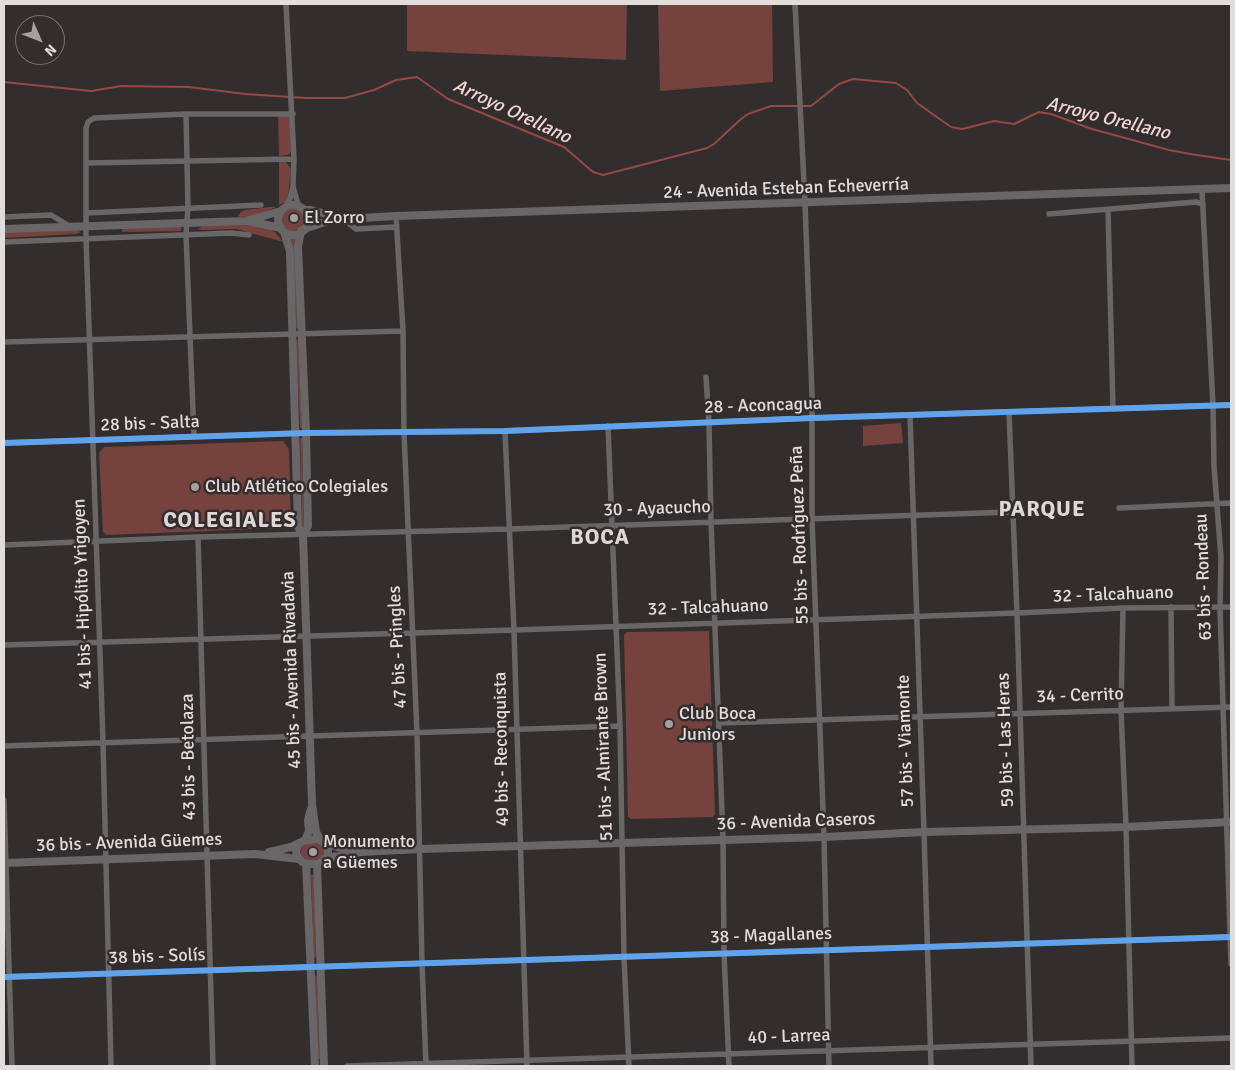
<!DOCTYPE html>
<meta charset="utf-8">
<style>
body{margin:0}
#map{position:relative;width:1235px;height:1070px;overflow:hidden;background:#322e2e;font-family:Signika,sans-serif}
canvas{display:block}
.frame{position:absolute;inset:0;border:5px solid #e0dddc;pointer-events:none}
.north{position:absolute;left:15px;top:15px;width:50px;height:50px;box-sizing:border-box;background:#332d2d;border:1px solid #787373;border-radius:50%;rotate:134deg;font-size:14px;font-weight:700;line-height:20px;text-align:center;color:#e0dddc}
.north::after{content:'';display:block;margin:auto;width:18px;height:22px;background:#a3a09f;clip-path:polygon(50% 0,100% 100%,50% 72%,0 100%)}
</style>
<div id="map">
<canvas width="1235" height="1070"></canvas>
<div class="frame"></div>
<div class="north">N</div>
</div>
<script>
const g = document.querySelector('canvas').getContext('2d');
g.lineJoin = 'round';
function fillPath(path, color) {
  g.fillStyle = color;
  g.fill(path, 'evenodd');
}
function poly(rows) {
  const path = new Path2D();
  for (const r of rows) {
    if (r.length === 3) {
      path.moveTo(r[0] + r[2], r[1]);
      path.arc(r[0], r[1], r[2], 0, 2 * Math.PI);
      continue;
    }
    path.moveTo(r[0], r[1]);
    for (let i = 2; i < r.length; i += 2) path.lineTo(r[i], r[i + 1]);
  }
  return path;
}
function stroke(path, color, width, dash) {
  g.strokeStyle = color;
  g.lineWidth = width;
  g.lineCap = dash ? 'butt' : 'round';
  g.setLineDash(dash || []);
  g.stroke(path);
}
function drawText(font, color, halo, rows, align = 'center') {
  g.font = font + ' Signika,sans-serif';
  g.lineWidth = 5;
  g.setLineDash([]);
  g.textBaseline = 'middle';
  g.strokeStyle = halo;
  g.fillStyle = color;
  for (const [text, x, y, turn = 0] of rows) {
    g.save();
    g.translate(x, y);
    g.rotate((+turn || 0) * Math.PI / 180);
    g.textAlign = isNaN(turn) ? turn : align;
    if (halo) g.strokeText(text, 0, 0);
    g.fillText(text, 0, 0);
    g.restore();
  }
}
fillPath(poly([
 [407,4,627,4,626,60,407,51],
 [658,4,772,4,773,82,660,91],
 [278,115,290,116,291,152,288,155,279,156],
 [279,162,286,162,291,169,288,197,285,202,279,205],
 [270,207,276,207,253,217,240,217,238,216,241,212,245,210],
 [292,219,12],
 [247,224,267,227,275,232,283,242,236,229,202,230,198,229,203,226],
 [181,226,181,231,122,232,123,228],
 [77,230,81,232,76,234,4,238,4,232],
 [290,238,297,238,295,248,298,328,296,328,293,248],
 [296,340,298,340,302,428,300,428],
 [901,423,903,443,863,446,863,426],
 [300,438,302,438,304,526,302,526],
 [283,441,289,449,291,520,283,528,106,535,103,532,99,453,104,447],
 [709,631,715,814,713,817,631,819,628,817,624,635,627,632],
 [311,842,316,843,324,848,325,853,322,858,312,861,303,858,300,855,302,847],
 [311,875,314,875,316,957,314,958],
 [315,976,317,976,320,1059,318,1059]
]), '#75423e');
stroke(poly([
 [4,82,91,91,121,86,189,87,245,94,306,98,345,98,374,90,396,80,417,77,448,99,564,147,593,172,603,175,707,148,714,144,741,119,748,114,771,106,811,106,839,84,853,79,896,83,907,90,917,103,951,127,962,129,994,121,1014,124,1039,112,1051,114,1092,129,1169,150,1190,154,1231,160]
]), '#984843', 2);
stroke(poly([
 [795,4,805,203,812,395,812,519,824,837,829,1066],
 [186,114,188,208,186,234,194,437],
 [86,163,294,159],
 [293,187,299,207],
 [1202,190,1213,406,1214,466,1221,558,1220,608,1231,964],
 [285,207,290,199,293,187,294,159,286,4],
 [1108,210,1113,409],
 [86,213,261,205],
 [1049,214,1196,202,1203,204],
 [396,216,403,331,404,433,417,733,422,963,426,1066],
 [4,217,51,215,71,227],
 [343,219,356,229,396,227],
 [4,242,232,233,249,235],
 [4,342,403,331],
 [706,377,709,423,711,522,723,839,724,953,729,1066],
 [1009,412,1017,613,1031,1066],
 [910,415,924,832,931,1066],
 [608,426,620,726,624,957,629,1066],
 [505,431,514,630,527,1066],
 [4,443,306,433,505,431,812,418,1231,405],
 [1119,508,1231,503],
 [198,537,213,1066],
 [4,545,198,537,509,529,1012,512],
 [1171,607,1172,708],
 [1123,608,1121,710,1126,827,1132,1066],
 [4,645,514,630,1017,613,1123,608,1231,607],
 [719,723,1231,707],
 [4,746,620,726],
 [4,800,12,1066],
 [4,977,1231,937],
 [111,1066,103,742,86,238,86,128,88,122,94,118,186,114,293,114],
 [347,1066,1231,1038]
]), '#686666', 5.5);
stroke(poly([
 [293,220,15],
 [304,210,311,210,338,217],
 [248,221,281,228],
 [4,229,246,221,281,211],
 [304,229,328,221,343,219,396,216,1231,188],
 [301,231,298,247,306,433,308,526,303,535],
 [284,232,290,251,298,527,303,535,312,804,316,832,321,841],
 [316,839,321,841,328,847,328,855,323,861,317,864,309,864,302,862,297,856,296,851,298,845,303,841,316,839],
 [305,840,309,831,308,820,311,809],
 [324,843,337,847,357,850],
 [269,852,291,847,299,843],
 [325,859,333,857,361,852,420,849,824,837,924,832,1126,827,1231,822],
 [4,863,255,854,299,859],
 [306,863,315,1066],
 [317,864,324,1066]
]), '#686666', 8);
stroke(poly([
 [4,443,306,433,505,431,812,418,1231,405],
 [4,977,1231,937]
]), '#60a3ed', 6);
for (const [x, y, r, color] of [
 [294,218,5,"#a3a09f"],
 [195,487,5,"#a3a09f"],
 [669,724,5,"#a3a09f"],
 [313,852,5,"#a3a09f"]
]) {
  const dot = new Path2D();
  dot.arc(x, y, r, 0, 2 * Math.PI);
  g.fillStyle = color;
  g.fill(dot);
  stroke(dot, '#332d2d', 2);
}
drawText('18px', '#e0dddc', '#332d2d', [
 ["24 - Avenida Esteban Echeverría",786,189,-2],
 ["28 - Aconcagua",763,406,-2],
 ["28 bis - Salta",150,424,-2],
 ["30 - Ayacucho",657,509,-2],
 ["55 bis - Rodríguez Peña",800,535,-92],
 ["63 bis - Rondeau",1204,577,-92],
 ["41 bis - Hipólito Yrigoyen",83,594,-92],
 ["32 - Talcahuano",1113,595,-2],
 ["32 - Talcahuano",708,608,-2],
 ["47 bis - Pringles",398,647,-93],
 ["45 bis - Avenida Rivadavia",292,670,-92],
 ["34 - Cerrito",1080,696,-2],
 ["59 bis - Las Heras",1006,740,-92],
 ["57 bis - Viamonte",906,741,-92],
 ["51 bis - Almirante Brown",604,747,-92],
 ["49 bis - Reconquista",502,749,-91],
 ["43 bis - Betolaza",189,757,-91],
 ["36 - Avenida Caseros",796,822,-2],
 ["36 bis - Avenida Güemes",129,843,-2],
 ["38 - Magallanes",771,936,-2],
 ["38 bis - Solís",157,957,-2],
 ["40 - Larrea",789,1037,-2]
]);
drawText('18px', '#e0dddc', '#332d2d', [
 ["El Zorro",304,218],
 ["Club Atlético Colegiales",205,487],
 ["Club Boca",679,714],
 ["Juniors",679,735],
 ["Monumento",323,842],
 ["a Güemes",323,863]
], 'left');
drawText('italic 19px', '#f1d7d4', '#332d2d', [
 ["Arroyo Orellano",512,112,25],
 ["Arroyo Orellano",1108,119,14]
]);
g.letterSpacing = '1px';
drawText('bold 22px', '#ded7d7', '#332d2d', [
 ["PARQUE",1042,510],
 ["COLEGIALES",230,521],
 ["BOCA",600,538]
]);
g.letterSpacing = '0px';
</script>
